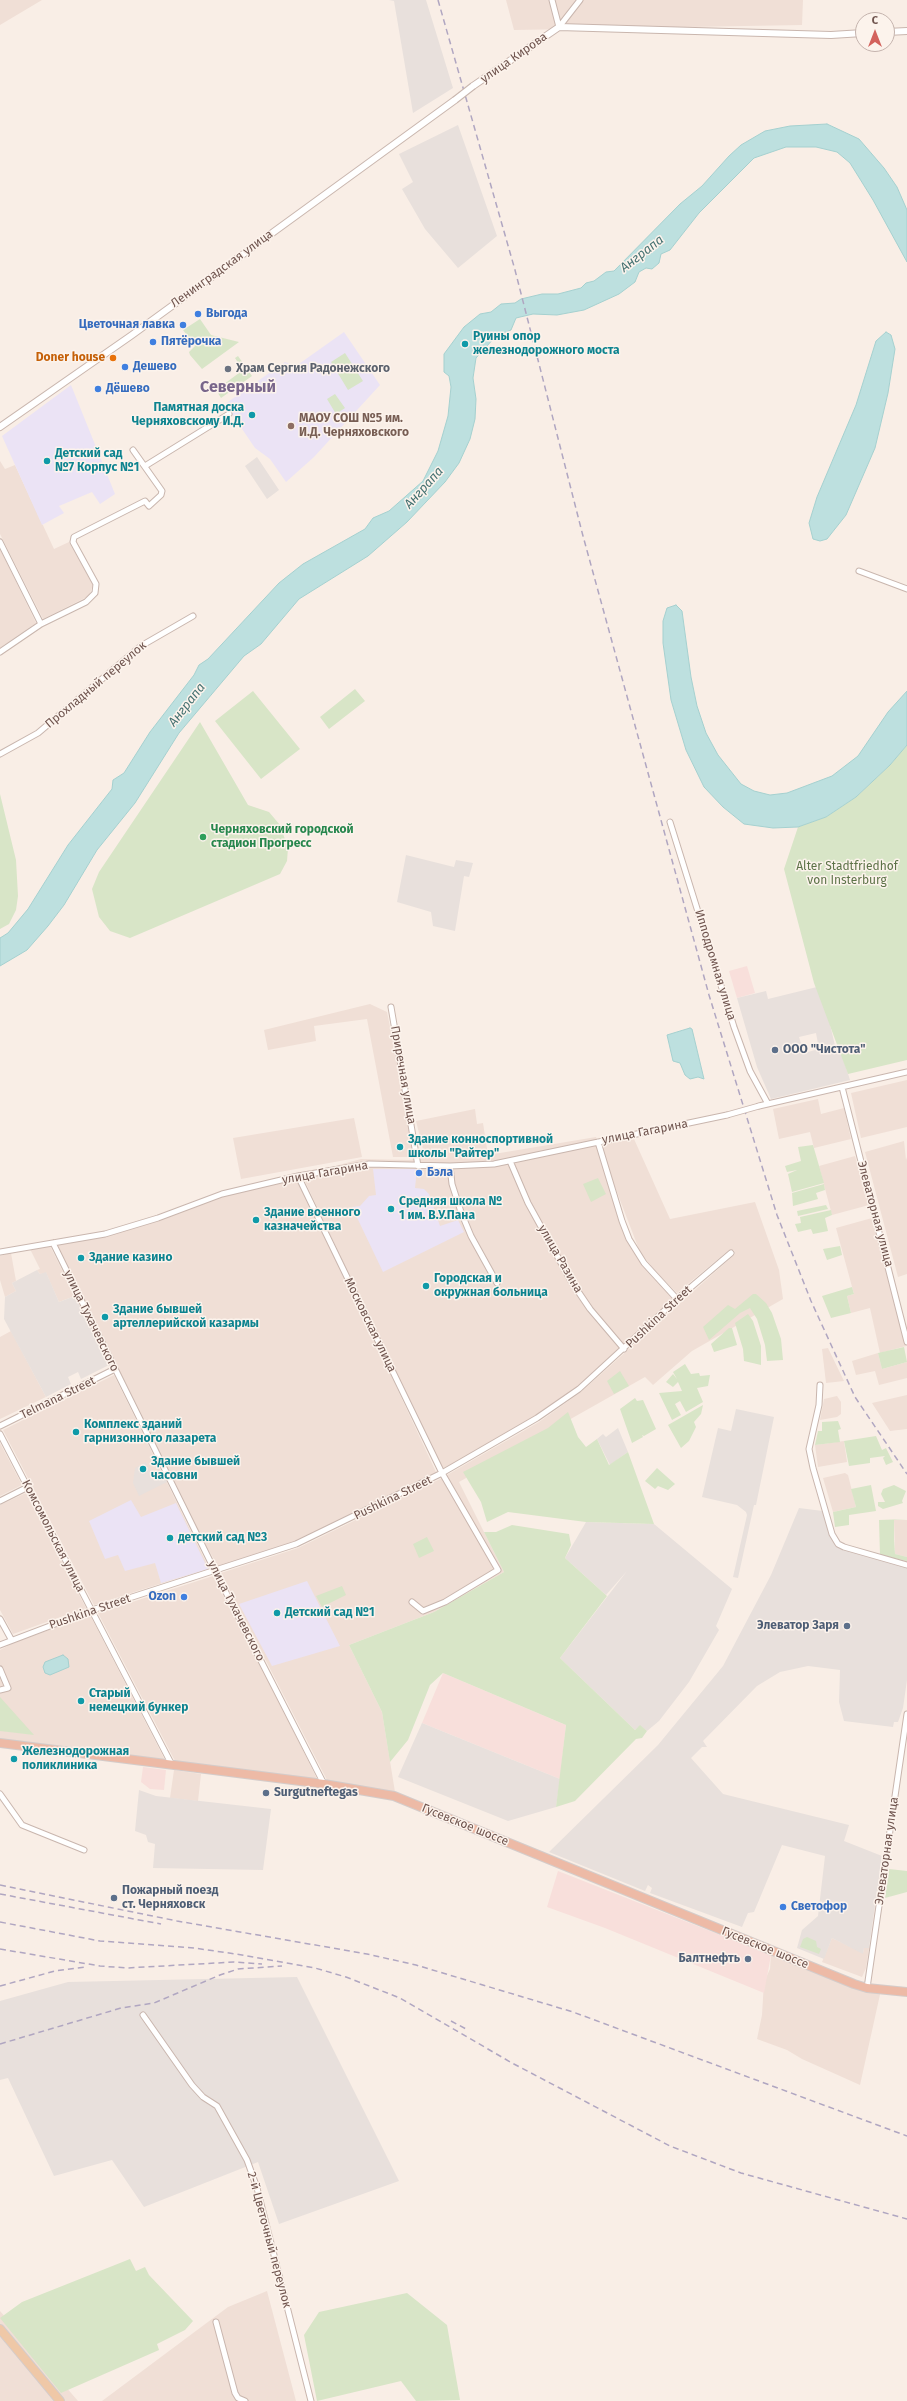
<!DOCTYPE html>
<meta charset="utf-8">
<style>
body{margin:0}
#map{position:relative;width:907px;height:2401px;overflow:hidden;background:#f9eee6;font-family:"Fira Sans",sans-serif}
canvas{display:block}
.north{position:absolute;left:855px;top:12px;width:40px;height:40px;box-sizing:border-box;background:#fcf3ec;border:1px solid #c4b3ad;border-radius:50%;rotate:0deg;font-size:11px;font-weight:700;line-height:16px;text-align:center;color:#6f544e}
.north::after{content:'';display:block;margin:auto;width:14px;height:18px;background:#d3625c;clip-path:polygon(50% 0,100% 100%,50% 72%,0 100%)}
</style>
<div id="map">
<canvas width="907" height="2401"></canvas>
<div class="north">С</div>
</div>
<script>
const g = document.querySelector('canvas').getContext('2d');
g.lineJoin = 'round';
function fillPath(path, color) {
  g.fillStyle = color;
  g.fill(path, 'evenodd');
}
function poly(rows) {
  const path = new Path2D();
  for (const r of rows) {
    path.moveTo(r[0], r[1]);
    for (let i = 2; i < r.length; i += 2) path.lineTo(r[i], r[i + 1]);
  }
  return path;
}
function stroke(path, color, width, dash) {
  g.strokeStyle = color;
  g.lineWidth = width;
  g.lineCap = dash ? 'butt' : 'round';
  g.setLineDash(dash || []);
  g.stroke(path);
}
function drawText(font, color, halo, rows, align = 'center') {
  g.font = font + ' "Fira Sans",sans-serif';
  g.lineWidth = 3;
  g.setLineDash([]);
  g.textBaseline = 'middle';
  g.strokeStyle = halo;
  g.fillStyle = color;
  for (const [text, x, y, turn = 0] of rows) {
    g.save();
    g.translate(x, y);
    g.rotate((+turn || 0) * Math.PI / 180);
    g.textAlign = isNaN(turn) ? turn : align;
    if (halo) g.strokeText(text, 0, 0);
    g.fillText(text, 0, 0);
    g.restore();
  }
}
fillPath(poly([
 [0,0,42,0,0,25],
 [506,0,803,0,802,25,514,30],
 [0,461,5,469,15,465,54,549,69,542,93,585,89,596,43,619,0,534],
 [0,549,36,623,0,648],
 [370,1004,387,1012,414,1145,413,1155,410,1157,393,1157,367,1019,314,1026,316,1041,268,1050,264,1030],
 [907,1080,907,1127,861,1138,851,1093],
 [818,1099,821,1114,844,1108,851,1139,814,1148,810,1132,779,1139,773,1109],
 [475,1109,477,1124,483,1123,488,1155,596,1137,599,1145,634,1139,670,1219,755,1202,779,1270,783,1299,692,1351,653,1385,645,1377,459,1482,504,1572,434,1612,349,1645,382,1712,395,1792,327,1780,221,1573,298,1548,440,1479,539,1422,581,1392,735,1254,734,1250,729,1250,677,1293,657,1273,640,1252,600,1148,622,1221,644,1263,677,1299,597,1374,537,1418,442,1473,302,1175,361,1159,409,1160,425,1157,416,1121],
 [354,1118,362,1157,241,1179,233,1138],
 [904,1141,906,1160,907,1157,907,1274,898,1277,865,1152],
 [855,1156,869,1205,832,1215,819,1166],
 [298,1176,436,1472,296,1542,219,1568,181,1502,53,1243,105,1234,222,1194],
 [872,1218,906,1346,880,1353,870,1308,851,1313,847,1296,854,1294,836,1228],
 [50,1246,75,1296,59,1302,46,1273,40,1274,37,1270,40,1269,30,1249],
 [11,1253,16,1281,12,1283,16,1291,5,1297,0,1280,0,1256],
 [11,1331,46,1397,0,1419,0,1337],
 [828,1348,844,1381,826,1383,822,1349],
 [878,1353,882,1369,907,1362,907,1378,879,1385,875,1371,856,1375,852,1361],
 [114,1375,209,1568,94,1605,3,1430],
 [907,1395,907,1429,890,1431,872,1403],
 [837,1396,841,1402,841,1414,837,1417,820,1420,824,1399],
 [844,1441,847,1462,818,1467,815,1445],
 [0,1443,22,1485,0,1496],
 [845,1473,848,1475,856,1507,833,1512,823,1478],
 [26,1493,86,1608,13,1634,0,1610,0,1505],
 [894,1520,907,1520,907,1557,895,1554],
 [213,1576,278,1699,317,1779,175,1761,98,1613],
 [90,1615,165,1760,0,1739,0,1650,13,1643],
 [174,1770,201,1774,198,1801,170,1798],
 [832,1938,863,1953,864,1948,869,1948,866,1968,862,1977,822,1962],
 [775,1952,881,1990,860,2085,802,2059,787,2050,757,2039,762,2015,764,1982,770,1969,771,1955],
 [267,2291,296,2401,102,2401,228,2307],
 [0,2311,78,2401,0,2401]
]), '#f0dfd6');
fillPath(poly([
 [747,966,755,993,737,998,729,971],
 [443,1673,566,1725,560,1779,422,1723],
 [143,1767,166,1770,164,1790,150,1789,141,1782],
 [558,1871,771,1955,764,1993,605,1928,547,1907]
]), '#f8dfdb');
fillPath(poly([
 [389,0,426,0,453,88,413,113,394,1],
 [458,125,497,236,458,268,425,229,402,189,413,182,399,154],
 [257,457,279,490,267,499,245,466],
 [406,855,454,867,456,860,473,863,469,877,464,876,455,931,433,926,431,912,397,902],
 [821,986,836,1050,840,1049,850,1080,771,1099,757,1067,737,998,766,991,768,999],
 [816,1033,819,1049,804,1053,799,1037],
 [37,1270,40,1274,46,1272,59,1302,75,1296,109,1365,81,1379,78,1372,68,1377,71,1384,46,1397,4,1319,5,1297,16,1291,12,1283],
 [736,1409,774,1417,756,1505,754,1505,738,1578,733,1577,747,1515,746,1512,737,1505,702,1497,718,1428,731,1431],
 [618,1428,628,1452,610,1465,597,1439,603,1434,606,1437],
 [146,1462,153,1479,163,1474,167,1482,139,1496,133,1483,135,1468],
 [799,1508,823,1511,835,1546,907,1568,907,1680,903,1708,898,1722,894,1722,893,1727,844,1721,839,1702,840,1670,808,1666,780,1672,757,1686,703,1741,707,1747,702,1747,691,1758,723,1794,849,1825,844,1841,882,1856,869,1948,864,1948,863,1954,832,1938,824,1959,797,1948,802,1930,818,1916,825,1856,782,1845,754,1912,748,1913,742,1927,650,1893,652,1888,648,1885,645,1891,549,1852,658,1745,723,1666,771,1575],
 [586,1522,654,1524,732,1589,716,1626,719,1630,689,1682,659,1721,647,1731,640,1726,635,1730,560,1658,627,1571,606,1595,565,1558],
 [422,1723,560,1779,556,1807,508,1821,398,1777],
 [139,1790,156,1796,271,1809,263,1870,153,1868,155,1844,148,1842,146,1835,135,1831],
 [297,1977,399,2181,279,2224,258,2162,144,2207,112,2160,54,2176,8,2078,0,2080,0,2001,68,1982]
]), '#e8e0dc');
fillPath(poly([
 [344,332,380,385,314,457,286,482,270,459,255,448,225,404,285,362,296,366],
 [71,385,115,494,100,504,92,492,59,506,64,513,42,525,2,436],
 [373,1169,417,1169,415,1188,424,1189,429,1194,440,1226,458,1220,464,1232,383,1272,352,1207,360,1206,369,1196,376,1195],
 [131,1500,141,1517,176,1503,208,1569,161,1583,155,1563,125,1571,118,1555,105,1559,89,1521],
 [307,1581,340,1646,272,1666,239,1604]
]), '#ebe3f5');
fillPath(poly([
 [200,319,211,335,239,342,202,369,190,355,189,352,195,346,183,330],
 [345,353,363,381,348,390,331,362],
 [238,356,252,376,221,398,216,390,243,370,235,358],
 [335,394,345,408,336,414,327,399],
 [355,689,365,701,329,729,320,717],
 [253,691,300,749,261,779,215,721],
 [200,722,248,805,269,812,280,825,288,848,287,861,280,874,130,938,110,931,99,917,92,889,99,872],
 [907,745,907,1060,848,1074,814,983,784,869,798,827,826,817,856,797,890,765],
 [0,794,16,860,18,896,16,910,9,924,0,929],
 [813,1145,824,1183,792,1192,788,1174,797,1170,787,1172,785,1166,801,1161,798,1147],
 [598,1178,606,1194,591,1202,583,1184],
 [824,1184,825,1190,816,1193,818,1199,793,1206,792,1193],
 [826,1205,828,1209,798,1216,797,1211],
 [831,1210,832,1215,825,1218,828,1231,813,1234,811,1229,798,1232,795,1224,801,1223,800,1217],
 [840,1246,842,1255,827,1260,823,1249],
 [852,1287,854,1294,847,1296,851,1313,831,1318,822,1296],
 [753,1294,756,1294,766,1303,772,1313,781,1339,783,1360,767,1361,765,1345,757,1319,750,1308,740,1313,709,1340,703,1327,728,1305,735,1309],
 [748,1314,753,1321,761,1346,761,1365,744,1361,743,1349,735,1323],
 [729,1328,732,1328,737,1345,714,1352,711,1344],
 [904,1347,907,1362,882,1369,878,1353],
 [685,1364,691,1374,699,1373,700,1376,710,1375,708,1386,697,1388,703,1402,686,1412,680,1401,675,1404,681,1415,672,1420,659,1393,682,1391,678,1382,673,1387,666,1382,673,1374,677,1379,673,1372],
 [620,1371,629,1386,614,1394,607,1381],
 [635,1398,637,1401,643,1400,656,1429,644,1436,642,1435,643,1437,632,1443,620,1409],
 [703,1405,701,1414,694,1422,696,1427,689,1441,681,1448,668,1425],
 [568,1412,578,1437,586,1447,597,1439,609,1465,628,1452,654,1524,586,1522,508,1512,487,1522,481,1502,463,1472,548,1428],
 [838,1421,841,1429,838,1430,840,1442,815,1445,818,1431,822,1431,822,1422],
 [876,1436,882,1450,886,1448,893,1462,886,1465,883,1458,885,1456,870,1458,870,1463,849,1466,844,1441],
 [657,1468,675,1484,668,1490,658,1486,655,1489,645,1481],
 [871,1485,876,1511,849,1515,849,1525,835,1527,833,1512,856,1507,851,1489],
 [894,1485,906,1491,902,1501,903,1503,883,1509,878,1506,878,1502,885,1502,881,1494,883,1489],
 [907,1519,894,1520,894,1539,895,1554,907,1557,907,1561,880,1555,879,1520],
 [512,1525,569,1534,571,1545,565,1558,607,1596,560,1658,635,1730,640,1725,647,1731,642,1738,636,1739,575,1801,556,1807,566,1725,443,1673,430,1685,408,1740,390,1762,382,1712,349,1645,434,1612,504,1572,484,1532,496,1532],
 [427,1537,434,1551,419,1558,413,1544],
 [342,1586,346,1595,322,1607,316,1596],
 [0,1697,34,1735,0,1731],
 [889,1869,907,1871,907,1892,885,1898],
 [807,1937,816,1941,817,1947,821,1949,819,1954,800,1947,803,1939],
 [130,2259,136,2271,145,2267,149,2275,193,2321,185,2330,157,2344,159,2350,61,2393,0,2318,22,2302],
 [407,2293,447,2325,460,2400,416,2401,401,2381,317,2401,304,2335,319,2312]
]), '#d8e5c7');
const water = poly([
 [827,124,859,139,884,168,897,187,907,210,907,262,873,200,850,163,837,152,816,147,786,147,754,158,699,213,670,250,661,254,659,263,652,269,646,268,639,272,635,282,619,294,584,310,557,315,533,314,516,318,511,330,496,336,476,358,473,378,476,399,475,419,470,439,459,463,445,482,407,522,368,556,299,599,261,644,244,656,179,733,135,803,97,850,64,905,48,926,27,950,0,966,0,938,8,933,28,909,68,845,112,789,113,780,124,773,150,732,194,675,199,665,208,659,279,583,303,564,365,529,373,518,389,511,423,481,438,451,448,416,451,387,449,376,444,372,444,354,464,327,480,314,491,312,501,304,515,303,521,299,542,294,558,294,581,288,586,283,594,281,606,272,614,271,680,204,702,186,729,156,741,145,765,131,790,126,827,124],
 [886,332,891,335,895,349,888,393,875,448,846,515,827,539,820,541,813,539,809,523,817,497,856,405,876,341,886,332],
 [676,605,682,611,691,677,697,706,706,733,718,755,741,784,754,791,770,795,787,793,832,776,858,756,888,712,907,691,907,745,890,765,856,797,826,817,798,827,773,828,744,824,723,807,704,787,686,750,671,700,663,643,663,621,667,608,676,605],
 [690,1028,692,1029,704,1079,698,1077,690,1079,685,1075,680,1063,673,1061,667,1035,690,1028],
 [63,1655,68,1659,69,1667,50,1675,45,1673,43,1667,45,1662,63,1655]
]);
fillPath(water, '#bde0df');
stroke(water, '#a5d0cf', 1);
const minor = poly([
 [552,0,559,27],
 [559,27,580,0],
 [145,466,229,414],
 [0,542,41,624],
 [859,571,907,589],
 [0,652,41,624,86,602,95,593,96,584,73,542,74,537,145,501,149,506,161,495,162,491,133,450],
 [0,754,38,733,141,646,193,616],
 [670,822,734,1027,750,1071,768,1104],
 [391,1007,418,1166],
 [842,1087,907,1342],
 [759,1106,907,1072],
 [598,1142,622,1221,629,1239,644,1263,677,1299],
 [510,1161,528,1203,571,1281,590,1309,624,1349],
 [450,1166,452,1184,461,1212,471,1236,497,1283],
 [298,1176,442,1473,498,1570,445,1602,423,1611,412,1602],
 [53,1243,215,1571,324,1784],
 [0,1252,105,1234,158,1218,222,1194,298,1176,369,1164,450,1166,494,1164,727,1115],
 [820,1385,819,1405,809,1449,813,1468,832,1534,838,1544,844,1547,907,1565],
 [0,1426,115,1369],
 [0,1434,172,1765],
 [0,1501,28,1487],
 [0,1619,11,1639],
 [0,1645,92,1610,296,1544,442,1473,537,1418,579,1389,677,1299,731,1253],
 [0,1669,8,1688,0,1690],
 [0,1794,22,1825,84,1850],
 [867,1988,907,1714],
 [143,2015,192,2085,203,2097,217,2106,247,2160,257,2188,311,2401],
 [216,2322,235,2393,238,2398,245,2401]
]);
const tertiary = poly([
 [887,32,907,31],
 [473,86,559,27,831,35,863,33],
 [0,427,132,335,455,100]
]);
const primary = poly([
 [0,2329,60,2401]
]);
const trunk = poly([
 [0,1743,324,1784,394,1796,854,1984,867,1988,907,1992]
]);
stroke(minor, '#c9b6ae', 7);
stroke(tertiary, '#c9b6ae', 8);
stroke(primary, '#d4ccca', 10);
stroke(trunk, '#d4ccca', 10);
stroke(minor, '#fff', 5);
stroke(tertiary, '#fff', 6);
stroke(primary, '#efc8a7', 8);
stroke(trunk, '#edbaa6', 8);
stroke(poly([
 [438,0,515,270,583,536,709,995,777,1215,811,1301,855,1397,907,1474],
 [0,1885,177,1921,367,1954,416,1965,573,2012,907,2136],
 [0,1894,161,1924],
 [0,1922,100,1941,194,1948,236,1954,315,1968,346,1977,400,1998,512,2063,670,2146,741,2173,907,2219],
 [0,1949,100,1966,127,1968,234,1962,262,1964],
 [0,1986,55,1971,86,1967],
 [451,2021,468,2030],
 [0,2044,121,2008,154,2003,220,1975,238,1969,282,1966]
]), '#b0a6c1', 1.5, [6, 4]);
const minorBridge = poly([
 [727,1115,759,1106]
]);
const tertiaryBridge = poly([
 [455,100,473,86]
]);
stroke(minorBridge, '#c9b6ae', 7, []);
stroke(tertiaryBridge, '#c9b6ae', 8, []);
stroke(minorBridge, '#fff', 5);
stroke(tertiaryBridge, '#fff', 6);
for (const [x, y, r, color] of [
 [198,314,4,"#3f7fe0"],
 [183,325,4,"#3f7fe0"],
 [153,342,4,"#3f7fe0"],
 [465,344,4,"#0f9aa8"],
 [113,358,4,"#e8710a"],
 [125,367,4,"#3f7fe0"],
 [228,369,4,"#6b7280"],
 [98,389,4,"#3f7fe0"],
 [252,415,4,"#0f9aa8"],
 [291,426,4,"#8d6e63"],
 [47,461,4,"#0f9aa8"],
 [203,837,4,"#2e9e5b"],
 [775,1050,4,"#5c6f8a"],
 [400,1147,4,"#0f9aa8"],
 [419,1173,4,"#3f7fe0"],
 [391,1209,4,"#0f9aa8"],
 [256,1220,4,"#0f9aa8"],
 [81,1258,4,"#0f9aa8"],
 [426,1286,4,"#0f9aa8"],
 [105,1317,4,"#0f9aa8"],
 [76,1432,4,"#0f9aa8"],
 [143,1469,4,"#0f9aa8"],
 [170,1538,4,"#0f9aa8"],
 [184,1597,4,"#3f7fe0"],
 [277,1613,4,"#0f9aa8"],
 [847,1626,4,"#5c6f8a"],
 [81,1701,4,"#0f9aa8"],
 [14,1759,4,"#0f9aa8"],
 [266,1793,4,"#5c6f8a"],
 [114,1898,4,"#5c6f8a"],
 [783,1907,4,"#3f7fe0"],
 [748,1959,4,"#5c6f8a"]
]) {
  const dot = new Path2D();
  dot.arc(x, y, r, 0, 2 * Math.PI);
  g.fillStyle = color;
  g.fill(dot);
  stroke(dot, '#fcf3ec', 1.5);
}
drawText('12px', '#6f544e', '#fcf3ec', [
 ["улица Кирова",514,58,-35],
 ["Ленинградская улица",222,269,-36],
 ["Прохладный переулок",96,685,-40],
 ["Ипподромная улица",715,965,73],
 ["Приречная улица",403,1075,80],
 ["улица Гагарина",645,1132,-11],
 ["улица Гагарина",325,1173,-10],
 ["Элеваторная улица",875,1214,75],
 ["улица Разина",560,1259,60],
 ["Pushkina Street",659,1317,-43],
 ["улица Тухачевского",91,1321,64],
 ["Московская улица",370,1325,64],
 ["Telmana Street",58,1398,-26],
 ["Pushkina Street",393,1498,-26],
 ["Комсомольская улица",53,1536,63],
 ["улица Тухачевского",236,1611,63],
 ["Pushkina Street",90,1612,-19],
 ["Гусевское шоссе",465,1825,22],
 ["Элеваторная улица",887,1851,-82],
 ["Гусевское шоссе",765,1948,22],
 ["2-й Цветочный переулок",269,2240,75]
]);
drawText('bold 12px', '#366cbe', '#fcf3ec', [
 ["Выгода",206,314],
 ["Цветочная лавка",175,325,"right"],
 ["Пятёрочка",161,342],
 ["Дешево",133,367],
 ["Дёшево",106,389],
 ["Бэла",427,1173],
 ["Ozon",176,1597,"right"],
 ["Светофор",791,1907]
], 'left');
drawText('bold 12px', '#0d838f', '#fcf3ec', [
 ["Руины опор",473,337],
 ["железнодорожного моста",473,351],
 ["Памятная доска",244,408,"right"],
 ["Черняховскому И.Д.",244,422,"right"],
 ["Детский сад",55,454],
 ["№7 Корпус №1",55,468],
 ["Здание конноспортивной",408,1140],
 ["школы \"Райтер\"",408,1154],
 ["Средняя школа №",399,1202],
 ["1 им. В.У.Пана",399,1216],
 ["Здание военного",264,1213],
 ["казначейства",264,1227],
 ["Здание казино",89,1258],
 ["Городская и",434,1279],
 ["окружная больница",434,1293],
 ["Здание бывшей",113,1310],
 ["артеллерийской казармы",113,1324],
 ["Комплекс зданий",84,1425],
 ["гарнизонного лазарета",84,1439],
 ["Здание бывшей",151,1462],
 ["часовни",151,1476],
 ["детский сад №3",178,1538],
 ["Детский сад №1",285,1613],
 ["Старый",89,1694],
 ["немецкий бункер",89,1708],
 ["Железнодорожная",22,1752],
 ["поликлиника",22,1766]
], 'left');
drawText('bold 12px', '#c56008', '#fcf3ec', [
 ["Doner house",105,358]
], 'right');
drawText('bold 12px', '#5b616d', '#fcf3ec', [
 ["Храм Сергия Радонежского",236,369]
], 'left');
drawText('bold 12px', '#785e54', '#fcf3ec', [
 ["МАОУ СОШ №5 им.",299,419],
 ["И.Д. Черняховского",299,433]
], 'left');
drawText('bold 12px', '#27864d', '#fcf3ec', [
 ["Черняховский городской",211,830],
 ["стадион Прогресс",211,844]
], 'left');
drawText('12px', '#5d7348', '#fcf3ec', [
 ["Alter Stadtfriedhof",847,867],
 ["von Insterburg",847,881]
]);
drawText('bold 12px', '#4e5e75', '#fcf3ec', [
 ["ООО \"Чистота\"",783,1050],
 ["Элеватор Заря",839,1626,"right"],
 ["Surgutneftegas",274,1793],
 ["Пожарный поезд",122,1891],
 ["ст. Черняховск",122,1905],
 ["Балтнефть",740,1959,"right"]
], 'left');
drawText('italic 13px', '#457272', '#fcf3ec', [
 ["Анграпа",642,254,-38],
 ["Анграпа",424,488,-48],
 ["Анграпа",187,705,-52]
]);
drawText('bold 16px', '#79668b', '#fcf3ec', [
 ["Северный",238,388]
]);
</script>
